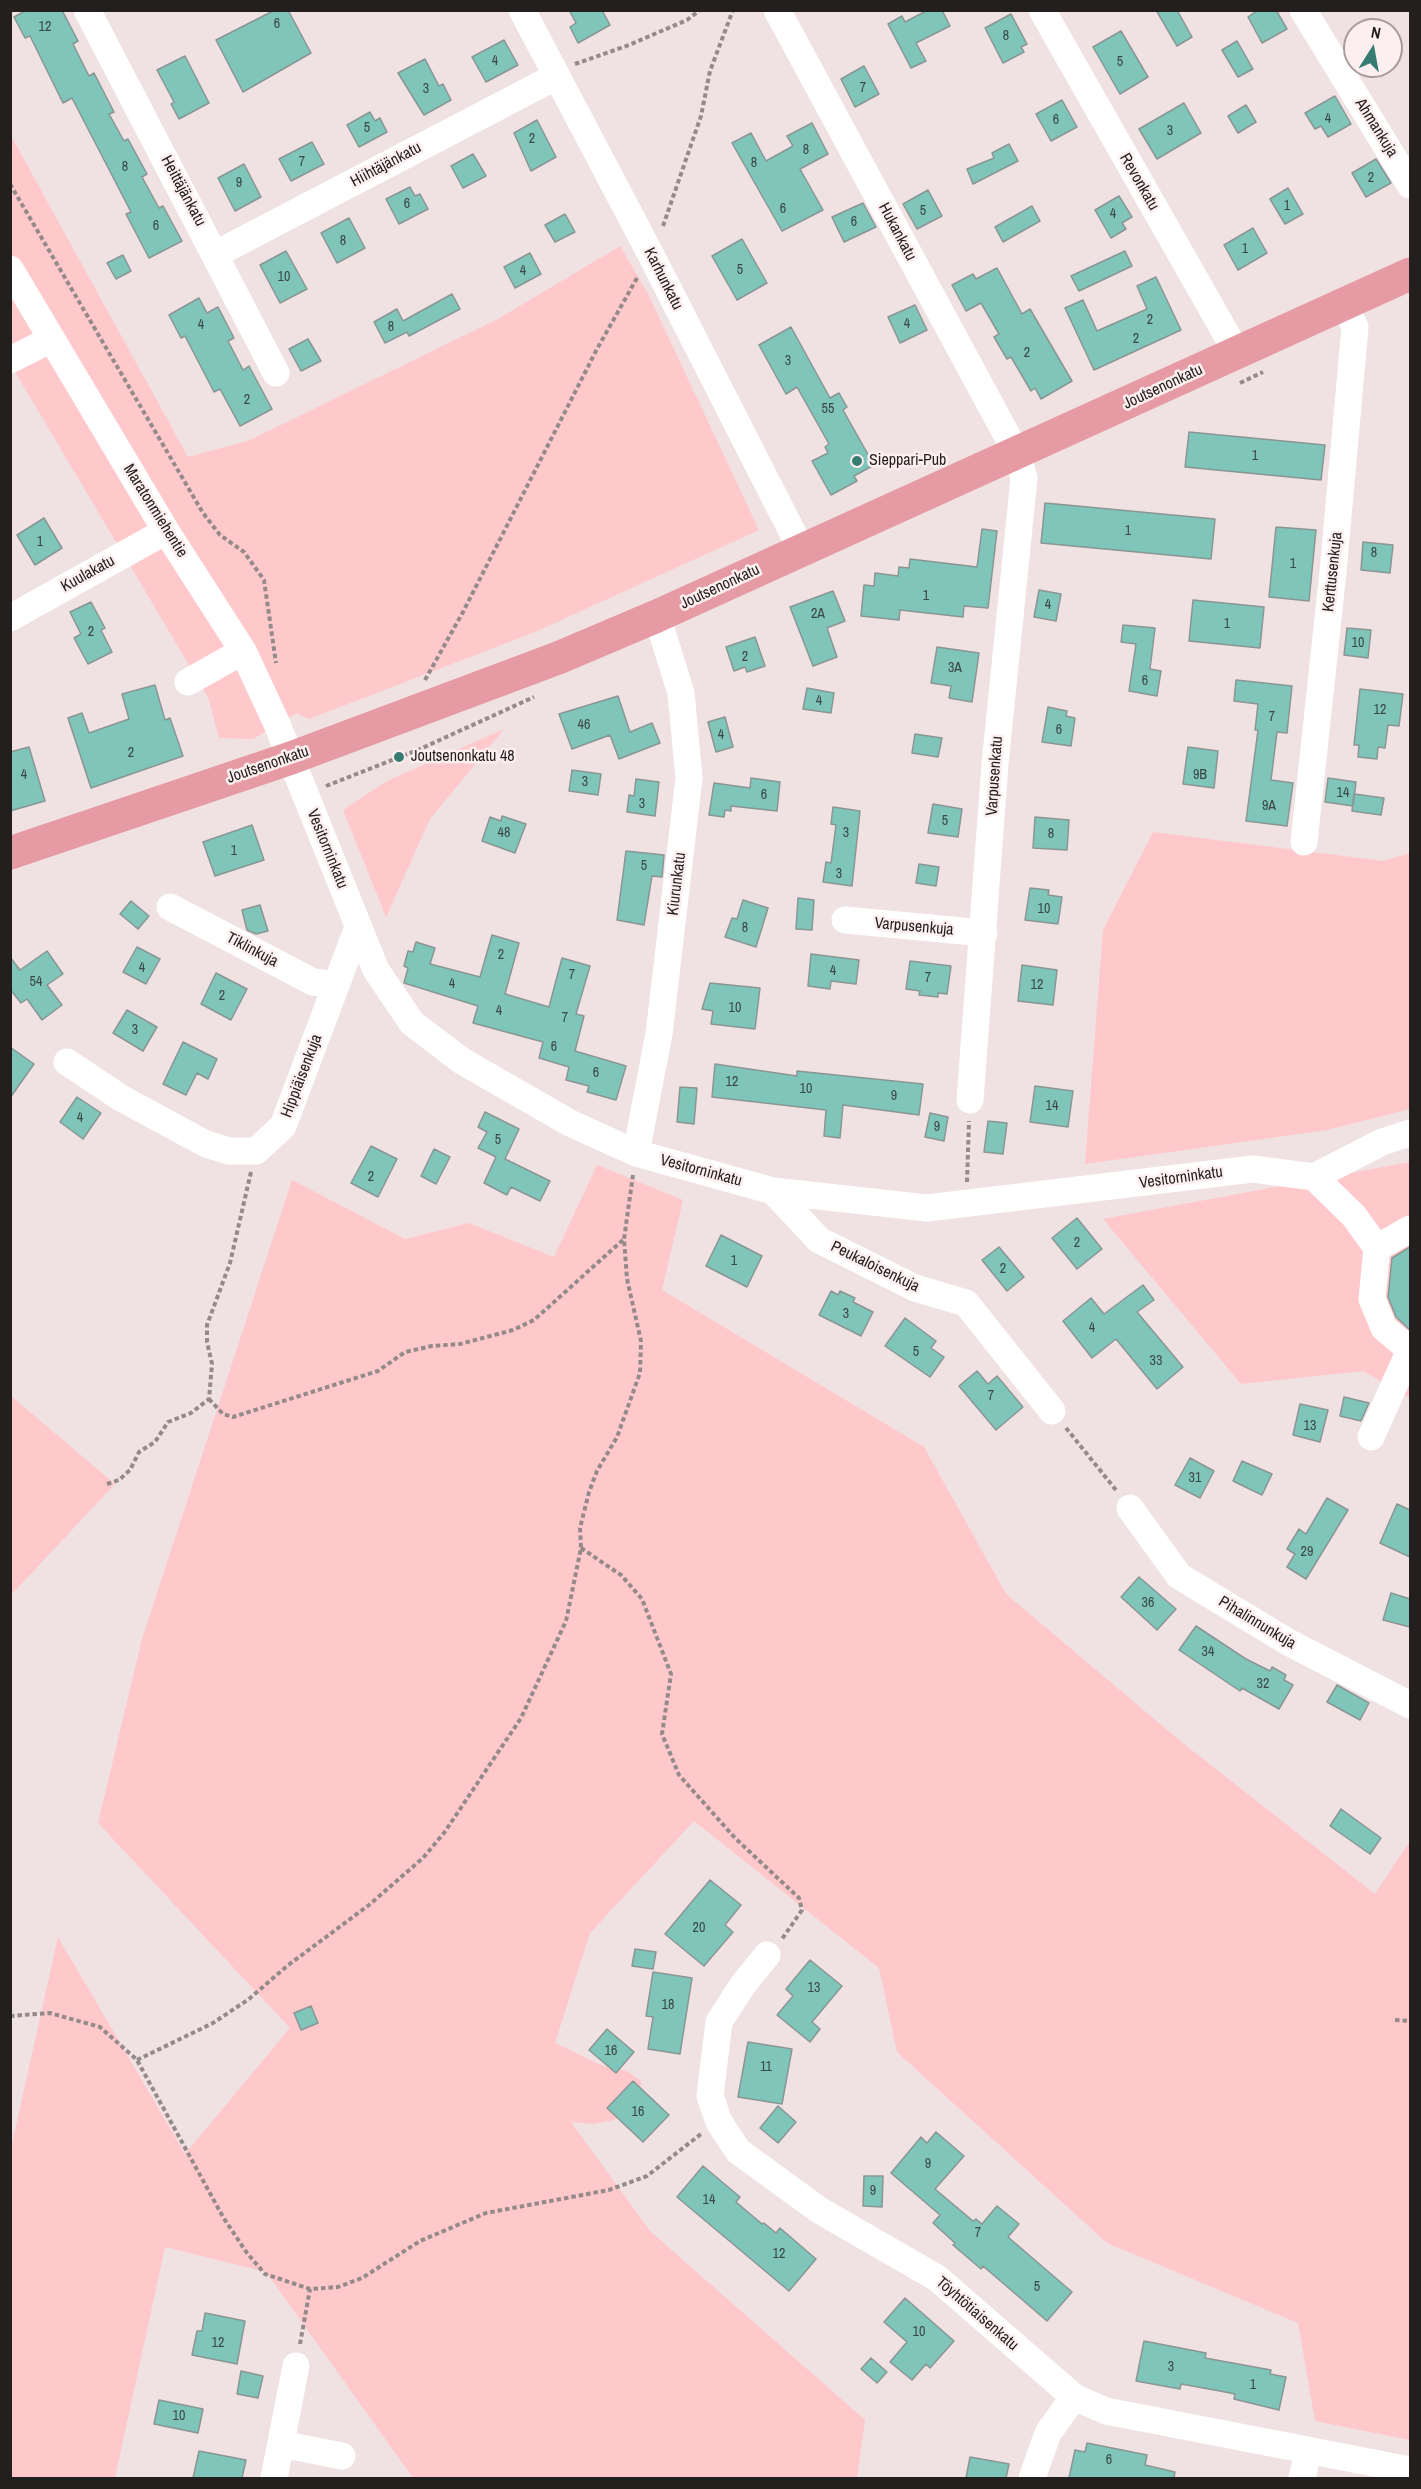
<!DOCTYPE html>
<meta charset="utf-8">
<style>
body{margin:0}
#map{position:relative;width:1421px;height:2489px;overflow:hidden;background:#f0e1e2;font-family:"Archivo Narrow",sans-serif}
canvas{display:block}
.frame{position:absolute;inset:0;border:12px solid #241f1f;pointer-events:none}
.north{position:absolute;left:1343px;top:18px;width:60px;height:60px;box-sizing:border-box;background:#fdefef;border:2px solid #a69c9c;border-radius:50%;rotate:11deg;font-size:16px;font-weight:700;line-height:24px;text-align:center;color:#241f1f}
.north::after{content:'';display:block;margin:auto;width:21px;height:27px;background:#367c72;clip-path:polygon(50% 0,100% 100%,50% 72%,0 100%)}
</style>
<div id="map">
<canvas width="1421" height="2489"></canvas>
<div class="frame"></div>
<div class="north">N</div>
</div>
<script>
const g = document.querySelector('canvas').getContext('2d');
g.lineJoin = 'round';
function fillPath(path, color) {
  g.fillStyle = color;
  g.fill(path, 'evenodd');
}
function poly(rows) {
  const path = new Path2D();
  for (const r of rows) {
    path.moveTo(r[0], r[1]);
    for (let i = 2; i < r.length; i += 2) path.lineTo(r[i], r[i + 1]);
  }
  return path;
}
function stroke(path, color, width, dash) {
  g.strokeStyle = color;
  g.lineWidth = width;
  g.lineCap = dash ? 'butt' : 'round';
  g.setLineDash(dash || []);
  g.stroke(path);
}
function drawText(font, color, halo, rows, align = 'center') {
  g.font = font + ' "Archivo Narrow",sans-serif';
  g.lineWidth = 5;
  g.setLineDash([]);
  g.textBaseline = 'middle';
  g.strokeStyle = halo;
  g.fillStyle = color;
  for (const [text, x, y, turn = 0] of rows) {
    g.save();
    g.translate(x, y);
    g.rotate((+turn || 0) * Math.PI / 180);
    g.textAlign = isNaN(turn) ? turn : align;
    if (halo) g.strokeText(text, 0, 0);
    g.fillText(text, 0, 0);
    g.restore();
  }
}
fillPath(poly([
 [10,134,188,457,248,441,498,319,620,246,648,294,759,530,535,632,309,719,297,713,253,739,219,738,208,697,11,365],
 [504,729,430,819,386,917,343,810,387,781],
 [1153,832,1383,861,1410,853,1410,1109,1327,1130,1085,1164,1103,930],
 [1410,1162,1410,1398,1363,1371,1241,1384,1103,1219],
 [597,1165,683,1200,662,1290,924,1447,1006,1594,1184,1744,1375,1894,1410,1841,1410,2440,1315,2421,1298,2323,1107,2243,897,2052,879,1968,694,1821,590,1933,555,2043,603,2066,627,2071,641,2081,638,2100,614,2120,593,2124,571,2122,650,2231,865,2420,857,2478,413,2478,266,2272,165,2247,115,2478,11,2478,11,2148,58,1937,185,2154,290,2028,98,1823,142,1639,292,1180,405,1239,469,1223,554,1257],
 [11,1396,115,1484,11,1595]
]), '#ffc8cb');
const building = poly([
 [27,10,62,10,78,41,73,44,89,76,94,73,114,112,109,114,124,141,128,139,147,174,142,177,159,208,163,206,182,241,149,258,126,214,131,212,72,98,63,103,30,36,25,38,14,17,27,10],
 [275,10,288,10,311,53,243,92,216,40,275,10],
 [569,10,602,10,610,25,578,43,570,27,576,23,569,10],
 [928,10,942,10,950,26,916,43,926,61,911,68,888,24,902,16,905,22,928,10],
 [1156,10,1177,10,1192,37,1177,46,1156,10],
 [1258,10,1276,10,1287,29,1262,43,1248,17,1258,10],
 [1011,14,1027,44,1021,47,1024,52,1003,63,985,28,1011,14],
 [1121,31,1148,77,1120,94,1093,47,1121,31],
 [504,40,518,65,486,82,472,57,504,40],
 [1237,41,1253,69,1238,77,1222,50,1237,41],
 [185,56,209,103,179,119,171,104,174,102,157,70,185,56],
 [425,59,439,86,443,84,451,100,424,115,398,73,425,59],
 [864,66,879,94,855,107,841,79,864,66],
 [1335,96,1351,124,1328,137,1321,126,1315,129,1305,113,1335,96],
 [1062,100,1077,127,1051,141,1036,114,1062,100],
 [1184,103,1201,133,1157,159,1139,129,1184,103],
 [1246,105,1256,122,1238,133,1228,116,1246,105],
 [370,112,375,121,380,118,387,132,359,147,347,125,370,112],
 [537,120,556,157,531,171,514,133,537,120],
 [812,123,828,154,800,169,823,210,782,231,732,143,751,133,766,161,793,146,787,136,812,123],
 [312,142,324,164,291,181,279,159,312,142],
 [1009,144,1018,161,973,184,967,169,994,158,992,153,1009,144],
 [473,154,486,176,463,188,451,166,473,154],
 [1376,159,1391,183,1366,197,1352,173,1376,159],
 [244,164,261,197,235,211,218,178,244,164],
 [410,187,415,196,420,194,428,209,399,224,386,199,410,187],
 [1288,188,1303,214,1285,224,1270,199,1288,188],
 [928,190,942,216,917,229,903,204,928,190],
 [1119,196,1132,217,1122,223,1126,229,1111,238,1095,210,1119,196],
 [863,203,876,227,844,242,832,217,863,203],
 [1032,206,1040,221,1003,242,995,227,1032,206],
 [565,214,575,232,555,242,545,225,565,214],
 [349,218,365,248,337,263,321,233,349,218],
 [1253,228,1267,253,1238,270,1224,245,1253,228],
 [742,239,767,283,737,300,712,256,742,239],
 [286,251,307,289,280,303,260,265,286,251],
 [1125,251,1132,266,1079,291,1071,276,1125,251],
 [530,253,541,274,515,288,504,267,530,253],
 [123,255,131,271,116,279,107,263,123,255],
 [997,268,1022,314,1030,309,1072,381,1041,399,1035,388,1031,391,1011,357,1007,359,994,337,999,334,981,303,966,311,952,285,973,274,976,279,997,268],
 [1156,277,1181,330,1094,370,1065,308,1083,300,1097,331,1147,309,1137,286,1156,277],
 [452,294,460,309,409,336,407,332,385,343,374,322,397,309,403,321,452,294],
 [199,298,207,313,218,307,234,338,228,341,243,370,249,366,272,409,240,426,220,389,214,392,185,336,181,338,169,315,199,298],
 [915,305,927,330,900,343,888,317,915,305],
 [791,327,830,398,839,393,847,407,843,410,874,465,854,476,857,481,831,495,812,461,828,453,825,447,829,444,797,387,786,394,759,345,791,327],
 [308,339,321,361,301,371,289,349,308,339],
 [1189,432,1325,445,1321,480,1185,467,1189,432],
 [1045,503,1215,519,1211,559,1041,543,1045,503],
 [44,518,62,548,35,565,17,535,44,518],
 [1276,527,1316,530,1309,601,1269,597,1276,527],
 [982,529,997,531,988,608,964,606,963,617,900,610,899,620,861,616,864,585,874,586,875,573,898,576,899,567,909,568,910,559,977,567,982,529],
 [1363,542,1393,545,1390,573,1361,570,1363,542],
 [1039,590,1061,594,1056,621,1034,617,1039,590],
 [833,591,845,621,827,628,837,657,813,666,790,607,833,591],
 [1193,600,1264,607,1260,648,1189,641,1193,600],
 [91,602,105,628,101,630,112,652,88,664,74,638,81,634,70,612,91,602],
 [1123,625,1155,628,1150,669,1161,671,1157,696,1129,691,1136,644,1121,642,1123,625],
 [1347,628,1371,630,1368,658,1344,655,1347,628],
 [755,637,765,666,747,672,745,667,734,671,726,647,755,637],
 [937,647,979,653,972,702,949,698,951,686,931,683,937,647],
 [1236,680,1292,686,1287,733,1277,732,1271,780,1293,783,1287,826,1246,821,1258,730,1255,730,1258,704,1234,701,1236,680],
 [155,685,165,720,170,718,183,756,91,788,68,718,82,713,89,733,129,719,122,694,155,685],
 [807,688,834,693,831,713,803,709,807,688],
 [1360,689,1403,694,1399,726,1388,725,1385,748,1378,747,1377,759,1358,757,1359,745,1354,745,1360,689],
 [618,696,630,732,652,723,660,743,619,759,610,735,572,749,559,714,618,696],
 [1048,707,1067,711,1066,716,1075,718,1071,746,1042,742,1048,707],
 [725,717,733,747,716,752,708,722,725,717],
 [915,734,942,738,938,757,912,753,915,734],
 [29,747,45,801,10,811,10,752,29,747],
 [1188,747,1218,751,1214,788,1183,784,1188,747],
 [572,770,601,774,598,795,569,791,572,770],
 [751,778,780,782,777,811,731,806,731,811,725,810,724,817,709,815,714,783,750,788,751,778],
 [1328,778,1356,782,1353,806,1325,802,1328,778],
 [636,779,659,782,655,816,627,812,629,795,634,796,636,779],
 [1354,794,1384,798,1381,815,1352,811,1354,794],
 [933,804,962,809,958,837,928,833,933,804],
 [833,807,860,811,852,886,823,882,826,862,831,863,836,825,831,824,833,807],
 [502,816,526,824,515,853,482,841,490,817,501,821,502,816],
 [1035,817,1069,820,1067,850,1033,848,1035,817],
 [252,825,264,860,215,876,203,842,252,825],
 [626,851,664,855,662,877,652,876,644,925,617,920,626,851],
 [919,864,939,867,936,886,916,883,919,864],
 [1030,888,1049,890,1048,895,1062,897,1058,924,1025,920,1030,888],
 [798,898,814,900,812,930,796,929,798,898],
 [743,900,768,908,756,947,725,937,732,918,737,919,743,900],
 [131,901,149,916,138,929,120,914,131,901],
 [260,905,268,931,256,934,247,930,242,910,260,905],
 [492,935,519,943,505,994,549,1007,562,958,590,966,576,1014,584,1016,575,1051,626,1066,616,1100,587,1092,589,1086,566,1080,569,1067,539,1058,543,1042,473,1023,478,1006,404,983,408,968,404,966,408,951,413,952,416,942,435,948,430,964,480,977,492,935],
 [137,947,160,959,146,984,123,972,137,947],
 [47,951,63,974,47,985,62,1005,42,1020,27,999,21,1003,10,989,10,957,20,970,47,951],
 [811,954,859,960,856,984,831,981,830,989,808,986,811,954],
 [910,961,951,966,947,994,938,993,938,997,919,995,920,991,906,989,910,961],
 [1022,965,1057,970,1053,1005,1018,1001,1022,965],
 [216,973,247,989,231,1020,201,1004,216,973],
 [710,983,760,988,755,1029,711,1024,713,1011,702,1009,710,983],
 [127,1010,157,1027,143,1051,113,1033,127,1010],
 [183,1042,217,1059,208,1079,197,1073,186,1095,163,1084,183,1042],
 [10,1047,34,1064,10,1098,10,1047],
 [715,1064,797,1076,797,1071,923,1084,919,1115,843,1105,840,1138,824,1136,826,1110,712,1097,715,1064],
 [1035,1086,1073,1091,1068,1127,1030,1122,1035,1086],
 [680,1087,697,1088,694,1124,677,1122,680,1087],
 [77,1097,101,1113,83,1139,60,1122,77,1097],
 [485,1112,519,1129,505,1159,550,1181,540,1201,511,1187,507,1195,484,1183,496,1157,478,1148,487,1132,478,1127,485,1112],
 [930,1113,948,1117,944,1141,925,1137,930,1113],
 [988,1121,1007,1123,1003,1154,984,1152,988,1121],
 [371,1146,397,1159,378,1197,351,1183,371,1146],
 [434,1149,450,1157,436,1184,421,1176,434,1149],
 [1077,1218,1102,1249,1077,1269,1052,1238,1077,1218],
 [721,1235,762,1256,747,1287,706,1266,721,1235],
 [999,1247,1024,1277,1007,1291,982,1260,999,1247],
 [1410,1247,1410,1330,1396,1317,1388,1297,1392,1258,1410,1247],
 [1143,1285,1154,1300,1137,1312,1183,1367,1157,1389,1116,1339,1092,1358,1063,1321,1091,1298,1104,1314,1143,1285],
 [831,1291,838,1295,840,1291,855,1298,853,1302,873,1312,861,1336,819,1315,831,1291],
 [905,1318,936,1341,931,1348,944,1357,930,1377,885,1346,905,1318],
 [977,1371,988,1384,997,1376,1023,1407,996,1430,959,1386,977,1371],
 [1344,1397,1369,1403,1361,1421,1340,1416,1344,1397],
 [1300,1404,1328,1410,1320,1442,1293,1435,1300,1404],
 [1190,1458,1214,1471,1200,1498,1175,1485,1190,1458],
 [1242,1461,1272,1474,1262,1495,1233,1481,1242,1461],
 [1327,1498,1348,1510,1306,1579,1287,1567,1295,1554,1287,1549,1299,1529,1306,1534,1327,1498],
 [1397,1504,1410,1510,1410,1557,1380,1543,1397,1504],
 [1139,1577,1176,1609,1157,1630,1121,1597,1139,1577],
 [1391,1593,1410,1599,1410,1627,1383,1620,1391,1593],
 [1196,1626,1246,1659,1270,1671,1272,1667,1286,1675,1284,1680,1293,1685,1279,1709,1242,1688,1240,1691,1179,1650,1196,1626],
 [1337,1685,1369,1703,1360,1720,1327,1702,1337,1685],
 [1341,1809,1381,1838,1370,1854,1330,1826,1341,1809],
 [710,1880,741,1905,725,1925,733,1932,704,1966,665,1934,710,1880],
 [635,1949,656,1952,653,1969,632,1966,635,1949],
 [810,1960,842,1986,812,2022,820,2029,810,2042,777,2015,793,1996,786,1989,810,1960],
 [653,1972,692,1978,680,2054,648,2049,653,2017,646,2016,653,1972],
 [311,2006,318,2023,301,2030,294,2013,311,2006],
 [607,2029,634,2052,616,2073,589,2050,607,2029],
 [748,2042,792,2049,782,2104,738,2097,748,2042],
 [633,2081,669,2115,643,2142,607,2108,633,2081],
 [778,2106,796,2122,778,2143,760,2128,778,2106],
 [936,2132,964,2156,935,2189,973,2221,976,2219,982,2224,997,2206,1019,2224,1008,2237,1072,2292,1047,2321,983,2266,981,2269,953,2245,955,2243,933,2223,940,2215,891,2173,921,2137,927,2143,936,2132],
 [703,2166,740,2197,736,2202,762,2224,764,2223,776,2233,780,2228,816,2259,789,2291,677,2197,703,2166],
 [864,2176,883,2176,882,2207,863,2206,864,2176],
 [905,2298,954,2341,930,2368,926,2364,912,2380,890,2362,907,2342,884,2322,905,2298],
 [205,2313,245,2321,237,2364,192,2355,197,2331,202,2331,205,2313],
 [1144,2341,1206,2353,1205,2358,1271,2370,1270,2374,1286,2377,1279,2410,1234,2399,1235,2394,1220,2391,1181,2384,1180,2389,1136,2381,1144,2341],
 [871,2358,887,2372,877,2383,861,2369,871,2358],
 [241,2371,263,2376,258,2398,237,2394,241,2371],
 [159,2400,203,2409,198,2433,154,2424,159,2400],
 [1087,2443,1147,2455,1145,2465,1175,2472,1174,2478,1069,2478,1075,2450,1085,2452,1087,2443],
 [199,2451,246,2460,242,2478,193,2478,199,2451],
 [970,2457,1009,2464,1006,2478,966,2478,970,2457]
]);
fillPath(building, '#7fc5b9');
stroke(building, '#899693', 1.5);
stroke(poly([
 [575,64,629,45,687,20,700,10],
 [10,184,203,513,220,535,244,552,264,580,276,663],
 [663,226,701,116,710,71,733,10],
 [1240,383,1263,372],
 [425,680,463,612,597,349,637,278],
 [326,786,420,749,534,697],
 [967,1182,969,1121],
 [209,1399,223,1414,233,1417,378,1371,405,1352,432,1346,460,1344,513,1330,534,1320,624,1239],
 [1066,1428,1116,1490],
 [107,1484,119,1480,130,1470,139,1452,155,1442,168,1422,191,1413,209,1399,212,1364,207,1342,207,1325,230,1263,251,1172],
 [581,1548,621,1575,642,1599,671,1674,662,1734,679,1775,735,1838,799,1898,802,1910,782,1939],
 [10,2016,50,2013,100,2027,137,2060,223,2217,247,2253,265,2274,310,2289,338,2287,362,2278,420,2241,486,2213,609,2190,647,2176,701,2134],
 [1395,2020,1410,2021],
 [137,2060,213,2023,249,1999,287,1966,369,1905,423,1858,444,1833,521,1718,566,1621,581,1548,580,1528,589,1492,597,1471,617,1437,640,1373,641,1341,627,1279,624,1239,633,1175],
 [300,2344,310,2289]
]), '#948a8a', 4, [4.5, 3]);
stroke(poly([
 [87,10,276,373],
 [522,10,651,255,801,549],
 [777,10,1017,454,1024,478,995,764,970,1100],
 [1042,10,1237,353],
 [1303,10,1410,185],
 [216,254,557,76],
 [10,269,166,531,243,651,277,724,376,970,412,1023,462,1061,570,1123,636,1153,773,1191,927,1208,1253,1169,1314,1177,1354,1216,1377,1248,1372,1299,1384,1328,1410,1350],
 [10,360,50,340],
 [10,618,166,531],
 [188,682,243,651],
 [1304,842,1333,572,1355,327,1344,304],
 [170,907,313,982,336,985],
 [845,920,984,933],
 [67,1062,121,1098,206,1144,229,1151,256,1151,283,1126,358,927],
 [636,1153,659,1034,689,778,681,693,657,616],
 [1314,1177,1382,1142,1410,1133],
 [773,1191,819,1240,915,1288,966,1303,1052,1411],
 [1377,1248,1410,1229],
 [1371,1437,1410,1350],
 [1130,1508,1179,1576,1288,1642,1410,1705],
 [767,1955,742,1986,719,2022,710,2096,719,2122,738,2151,819,2210,937,2278,1074,2397,1106,2411,1410,2470],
 [281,2444,342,2456],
 [274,2478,296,2366],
 [1032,2478,1048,2433,1074,2397],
 [1302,2478,1308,2452]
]), '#fff', 27);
stroke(poly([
 [10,853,291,758,558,658,657,616,1410,274]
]), '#e69ba4', 33);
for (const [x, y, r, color] of [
 [857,461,6,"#367c72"],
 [399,757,6,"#367c72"]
]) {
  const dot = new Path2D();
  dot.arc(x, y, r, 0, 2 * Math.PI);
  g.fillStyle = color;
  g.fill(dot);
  stroke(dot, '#fdefef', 2);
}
drawText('14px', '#3b4846', null, [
 ["6",277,24],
 ["12",45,27],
 ["8",1006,36],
 ["4",495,61],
 ["5",1120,62],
 ["7",863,88],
 ["3",426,89],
 ["4",1328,119],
 ["6",1056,120],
 ["5",367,128],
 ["3",1170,131],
 ["2",532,139],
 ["8",806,150],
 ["7",302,162],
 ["8",754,163],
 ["8",125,167],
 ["2",1371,178],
 ["9",239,183],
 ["6",407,204],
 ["1",1287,206],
 ["6",783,209],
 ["5",923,211],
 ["4",1113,214],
 ["6",854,222],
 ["6",156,226],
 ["8",343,241],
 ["1",1245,249],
 ["5",740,270],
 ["4",523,271],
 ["10",284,277],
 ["2",1150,320],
 ["4",907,324],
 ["4",201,325],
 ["8",391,327],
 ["2",1136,339],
 ["2",1027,353],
 ["3",788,361],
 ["2",247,400],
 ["55",828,409],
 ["1",1255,456],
 ["1",1128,531],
 ["1",40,542],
 ["8",1374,553],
 ["1",1293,564],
 ["1",926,596],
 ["4",1048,605],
 ["2A",818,614],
 ["1",1227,624],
 ["2",91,632],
 ["10",1358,643],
 ["2",745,657],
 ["3A",955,668],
 ["6",1145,681],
 ["4",819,701],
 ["12",1380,710],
 ["7",1272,717],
 ["46",584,725],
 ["6",1059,730],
 ["4",721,735],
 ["2",131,753],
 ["4",24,775],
 ["9B",1200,775],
 ["3",585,782],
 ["14",1343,793],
 ["6",764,795],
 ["3",642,804],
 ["9A",1269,806],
 ["5",945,821],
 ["48",504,833],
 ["3",846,833],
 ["8",1051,834],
 ["1",234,851],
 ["5",644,866],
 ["3",839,874],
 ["10",1044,909],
 ["8",745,928],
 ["2",501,955],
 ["4",142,968],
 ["4",833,971],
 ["7",572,975],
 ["7",928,978],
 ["54",36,982],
 ["4",452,984],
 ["12",1037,985],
 ["2",222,996],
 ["10",735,1008],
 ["4",499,1011],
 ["7",565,1018],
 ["3",135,1030],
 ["6",554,1047],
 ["6",596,1073],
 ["12",732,1082],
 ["10",806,1089],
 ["9",894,1096],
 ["14",1052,1106],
 ["4",80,1118],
 ["9",937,1127],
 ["5",498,1140],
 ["2",371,1177],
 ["2",1077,1243],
 ["1",734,1261],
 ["2",1003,1269],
 ["3",846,1314],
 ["4",1092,1328],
 ["5",916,1352],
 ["33",1156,1361],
 ["7",991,1396],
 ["13",1310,1426],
 ["31",1195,1478],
 ["29",1307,1552],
 ["36",1148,1603],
 ["34",1208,1652],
 ["32",1263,1684],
 ["20",699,1928],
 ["13",814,1988],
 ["18",668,2005],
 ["16",611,2051],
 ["11",766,2067],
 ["16",638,2112],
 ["9",928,2164],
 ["9",873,2191],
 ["14",709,2200],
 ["7",978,2233],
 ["12",779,2254],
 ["5",1037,2287],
 ["10",919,2332],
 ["12",218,2343],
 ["3",1171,2367],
 ["1",1253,2385],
 ["10",179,2416],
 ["6",1109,2460]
]);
drawText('16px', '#241f1f', '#fdefef', [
 ["Ahmankuja",1376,128,58],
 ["Hiihtäjänkatu",386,165,-28],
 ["Revonkatu",1139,182,60],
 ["Heittäjänkatu",183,191,62],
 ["Hukankatu",897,232,62],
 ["Karhunkatu",663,279,63],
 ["Joutsenonkatu",1163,387,-25],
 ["Maratonmiehentie",155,511,58],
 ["Kerttusenkuja",1333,572,-84],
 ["Kuulakatu",88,574,-29],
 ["Joutsenonkatu",720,587,-25],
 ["Joutsenonkatu",268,765,-19],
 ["Varpusenkatu",995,776,-86],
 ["Vesitorninkatu",327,849,68],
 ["Kiurunkatu",677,884,-83],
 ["Varpusenkuja",914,927,5],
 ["Tiklinkuja",252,950,28],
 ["Hippiäisenkuja",302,1076,-69],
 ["Vesitorninkatu",701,1171,15],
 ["Vesitorninkatu",1181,1178,-8],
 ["Peukaloisenkuja",875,1267,26],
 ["Pihalinnunkuja",1257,1623,31],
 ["Töyhtötiaisenkatu",977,2314,41]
]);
drawText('16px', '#241f1f', '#fdefef', [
 ["Sieppari-Pub",869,461],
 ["Joutsenonkatu 48",411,757]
], 'left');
</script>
